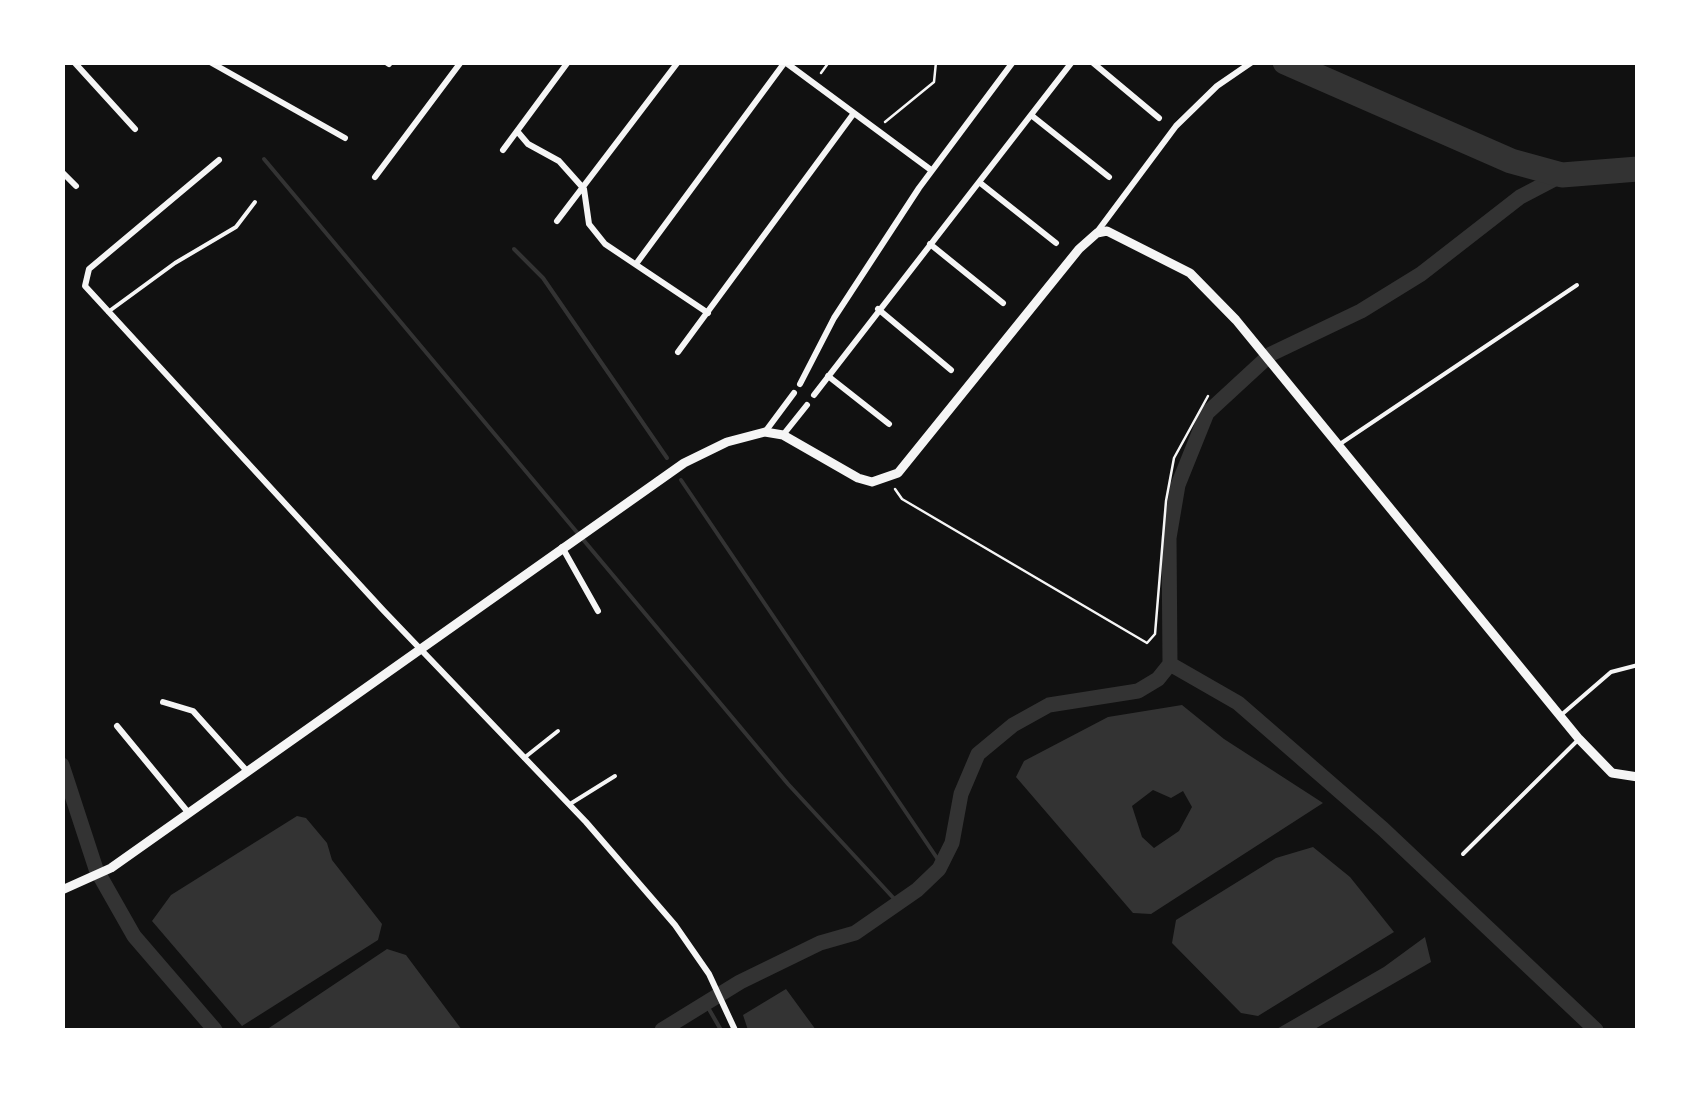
<!DOCTYPE html>
<style>
body{margin:0}
#map{position:relative;width:1700px;height:1093px;overflow:hidden;background:#111;font-family:"Open Sans",sans-serif}
canvas{display:block}
.frame{position:absolute;inset:0;border:65px solid #fff;pointer-events:none}
</style>
<div id="map">
<canvas width="1700" height="1093"></canvas>
<div class="frame"></div>
</div>
<script>
const g = document.querySelector('canvas').getContext('2d');
g.lineJoin = 'round';
function fillPath(path, color) {
  g.fillStyle = color;
  g.fill(path, 'evenodd');
}
function poly(rows) {
  const path = new Path2D();
  for (const r of rows) {
    path.moveTo(r[0], r[1]);
    for (let i = 2; i < r.length; i += 2) path.lineTo(r[i], r[i + 1]);
  }
  return path;
}
function stroke(path, color, width, dash) {
  g.strokeStyle = color;
  g.lineWidth = width;
  g.lineCap = dash ? 'butt' : 'round';
  g.setLineDash(dash || []);
  g.stroke(path);
}
fillPath(poly([
 [1182,705,1224,739,1323,803,1151,914,1133,913,1016,777,1024,761,1108,717],
 [1153,790,1171,798,1183,791,1192,807,1179,831,1154,848,1142,837,1132,806],
 [297,816,306,818,327,843,332,860,382,924,378,940,242,1026,152,921,171,895],
 [1313,847,1350,877,1394,932,1258,1016,1241,1013,1172,943,1176,920,1276,858],
 [1425,937,1431,962,1313,1030,1275,1030,1384,967],
 [387,949,406,955,462,1030,266,1030],
 [786,989,816,1030,748,1030,743,1015]
]), '#333');
stroke(poly([
 [264,159,788,784,899,904],
 [514,249,543,278,667,458],
 [681,480,941,864],
 [706,1004,721,1030]
]), '#333', 4);
stroke(poly([
 [1170,664,1238,703,1383,829,1596,1030],
 [62,765,96,869,134,936,215,1030],
 [662,1030,740,982,820,943,855,933,917,890,939,869,952,843,961,794,978,754,1013,725,1049,705,1138,691,1158,679,1170,664,1169,538,1178,485,1207,413,1271,354,1361,311,1421,274,1520,197,1562,175]
]), '#333', 15);
stroke(poly([
 [1285,62,1511,161,1562,175,1638,169]
]), '#333', 25);
stroke(poly([
 [821,73,829,62],
 [885,122,934,82,936,62],
 [895,489,902,499,1147,643,1155,634,1166,501,1174,458,1208,396]
]), '#f5f5f5', 2.5);
stroke(poly([
 [108,312,175,263,236,227,255,202],
 [1340,444,1577,285],
 [1560,716,1611,672,1638,665],
 [524,758,558,731],
 [570,804,615,776],
 [1463,854,1579,739]
]), '#f5f5f5', 4);
stroke(poly([
 [74,62,135,129],
 [210,62,345,138],
 [386,62,389,64],
 [1092,62,1159,118],
 [1031,115,1109,177],
 [517,131,528,144,559,161,584,189,589,224,605,244,708,313],
 [503,150,568,62],
 [219,160,89,269,85,286,383,610,586,822,675,925,709,974,735,1030],
 [62,172,76,186],
 [375,177,461,62],
 [979,182,1056,243],
 [557,221,678,62],
 [1097,232,1176,126,1217,86,1252,62],
 [930,244,1003,303],
 [636,264,785,62,931,170],
 [878,309,951,370],
 [678,352,854,113],
 [828,376,889,424],
 [800,384,834,318,919,188,1013,62],
 [814,395,1072,62],
 [765,432,794,393],
 [783,435,807,405],
 [562,547,598,611],
 [163,702,193,711,246,770],
 [117,726,187,811]
]), '#f5f5f5', 6);
stroke(poly([
 [62,890,111,868,684,463,727,442,765,432,783,435,858,478,872,482,898,473,1079,249,1097,233,1107,231,1190,273,1236,320,1579,739,1612,773,1638,777]
]), '#f5f5f5', 9);
</script>
